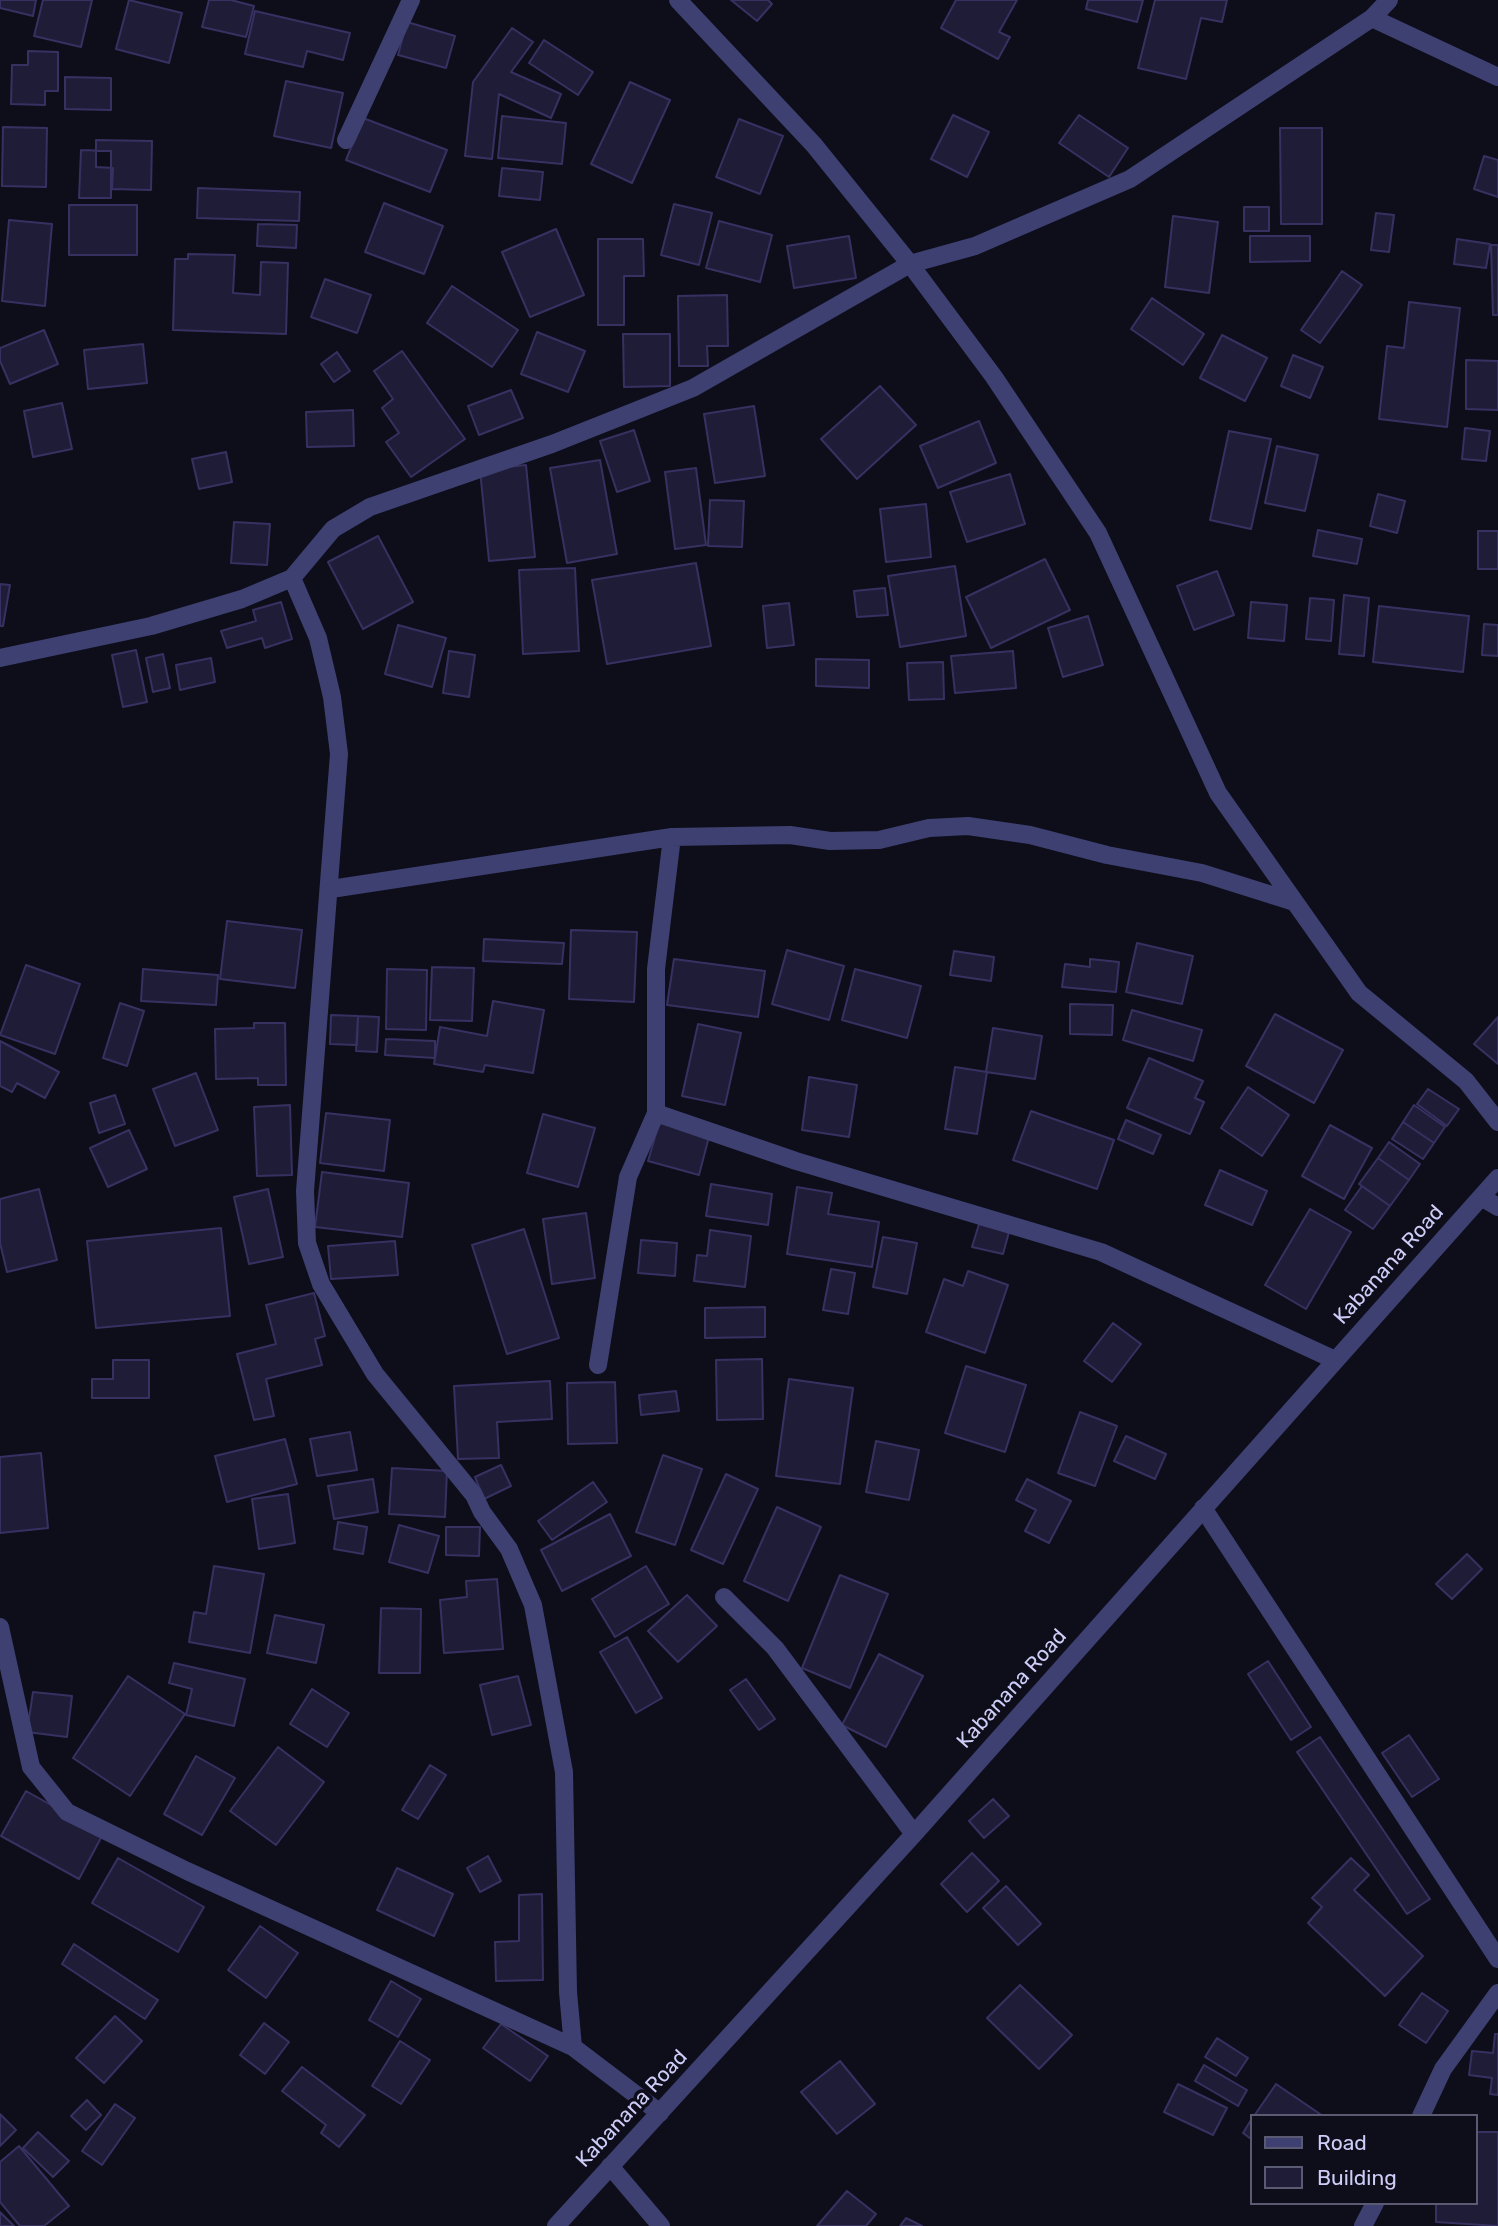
<!DOCTYPE html>
<style>
body{margin:0}
#map{position:relative;width:1498px;height:2226px;overflow:hidden;background:#0e0d1a;font-family:Rubik,sans-serif}
canvas{display:block}
.legend{position:absolute;left:1250px;top:2114px;width:228px;height:91px;box-sizing:border-box;background:#0e0d1a;border:2px solid #5b5a73;margin:0;padding:9px 12px;list-style:none;font-size:21px;color:#cecdf8}
.legend li{display:flex;align-items:center;gap:14px;height:35px}
.legend b{width:35px;border:2px solid #5b5a73}
</style>
<div id="map">
<canvas width="1498" height="2226"></canvas>
<ul class="legend">
<li><b style="height:9px;background:#3e4072"></b>Road</li>
<li><b style="height:19px;background:#1f1c38"></b>Building</li>
</ul>
</div>
<script>
const g = document.querySelector('canvas').getContext('2d');
g.lineJoin = 'round';
function fillPath(path, color) {
  g.fillStyle = color;
  g.fill(path, 'evenodd');
}
function poly(rows) {
  const path = new Path2D();
  for (const r of rows) {
    path.moveTo(r[0], r[1]);
    for (let i = 2; i < r.length; i += 2) path.lineTo(r[i], r[i + 1]);
  }
  return path;
}
function stroke(path, color, width, dash) {
  g.strokeStyle = color;
  g.lineWidth = width;
  g.lineCap = dash ? 'butt' : 'round';
  g.setLineDash(dash || []);
  g.stroke(path);
}
function drawText(font, color, halo, rows, align = 'center') {
  g.font = font + ' Rubik,sans-serif';
  g.lineWidth = 7;
  g.setLineDash([]);
  g.textBaseline = 'middle';
  g.strokeStyle = halo;
  g.fillStyle = color;
  for (const [text, x, y, turn = 0] of rows) {
    g.save();
    g.translate(x, y);
    g.rotate((+turn || 0) * Math.PI / 180);
    g.textAlign = isNaN(turn) ? turn : align;
    if (halo) g.strokeText(text, 0, 0);
    g.fillText(text, 0, 0);
    g.restore();
  }
}
const building = poly([
 [0,0,36,0,33,16,0,8,0,0],
 [43,0,92,0,81,47,34,36,43,0],
 [129,0,182,13,169,63,116,49,129,0],
 [209,0,231,0,254,6,246,37,202,27,209,0],
 [731,0,768,0,772,4,757,21,731,0],
 [956,0,1017,0,999,32,1010,37,998,59,941,28,956,0],
 [1088,0,1143,0,1137,22,1086,9,1088,0],
 [1155,0,1227,0,1222,22,1201,18,1186,79,1138,68,1155,0],
 [255,11,350,33,343,60,307,51,303,67,245,54,255,11],
 [407,22,455,36,446,68,398,55,407,22],
 [512,28,533,42,511,72,561,94,551,118,499,94,492,159,465,156,473,82,512,28],
 [544,40,593,72,578,95,529,63,544,40],
 [28,51,58,52,58,91,45,91,45,105,11,104,12,65,28,65,28,51],
 [65,77,111,78,111,110,65,109,65,77],
 [286,81,343,93,331,148,274,136,286,81],
 [630,82,670,100,632,183,591,164,630,82],
 [953,115,989,132,967,177,931,159,953,115],
 [1079,115,1128,148,1109,177,1059,143,1079,115],
 [502,116,566,123,562,164,498,158,502,116],
 [363,118,447,150,430,192,346,160,363,118],
 [739,119,783,136,760,194,716,177,739,119],
 [3,127,47,128,46,187,2,186,3,127],
 [1280,128,1322,128,1322,224,1281,224,1280,128],
 [96,140,152,141,151,190,112,189,113,168,96,167,96,140],
 [81,150,111,151,111,198,79,198,81,150],
 [1484,156,1498,160,1498,197,1474,189,1484,156],
 [502,168,543,172,540,200,499,196,502,168],
 [198,188,300,192,299,221,197,218,198,188],
 [384,203,443,226,424,274,365,252,384,203],
 [674,204,712,213,699,265,661,255,674,204],
 [69,205,137,205,137,255,69,255,69,205],
 [1244,207,1269,207,1269,231,1244,231,1244,207],
 [1376,213,1394,215,1389,252,1371,250,1376,213],
 [1173,216,1218,222,1209,293,1165,287,1173,216],
 [9,220,52,224,45,306,2,301,9,220],
 [719,221,772,235,760,282,706,268,719,221],
 [258,224,297,225,296,248,257,246,258,224],
 [556,229,584,295,530,317,502,252,556,229],
 [849,236,856,278,794,288,787,246,849,236],
 [1250,236,1310,236,1310,261,1250,262,1250,236],
 [598,239,643,239,644,276,624,276,624,325,598,325,598,239],
 [1457,239,1490,244,1486,268,1454,264,1457,239],
 [1491,245,1498,245,1498,315,1493,315,1491,245],
 [188,254,235,255,233,293,260,295,261,262,288,263,286,334,173,330,175,259,188,259,188,254],
 [1342,271,1362,285,1320,343,1301,330,1342,271],
 [325,279,371,295,357,333,311,317,325,279],
 [452,286,518,330,492,367,427,323,452,286],
 [727,295,728,346,707,346,708,366,679,366,678,296,727,295],
 [1152,298,1204,334,1183,365,1131,329,1152,298],
 [1409,302,1460,308,1447,427,1379,419,1387,346,1404,348,1409,302],
 [44,330,58,364,10,384,0,361,0,348,44,330],
 [537,332,585,351,568,392,521,374,537,332],
 [623,334,670,334,670,386,624,387,623,334],
 [1222,335,1267,358,1245,401,1200,378,1222,335],
 [143,344,147,383,88,389,84,350,143,344],
 [402,351,465,439,411,477,386,442,399,433,382,408,393,399,374,371,402,351],
 [337,352,350,371,334,382,321,364,337,352],
 [1293,355,1323,367,1310,398,1281,386,1293,355],
 [1466,360,1498,361,1498,410,1466,409,1466,360],
 [880,386,916,425,857,479,821,439,880,386],
 [511,390,523,418,479,435,468,406,511,390],
 [62,403,72,449,33,457,24,411,62,403],
 [754,406,765,476,715,483,704,414,754,406],
 [353,410,354,446,307,447,306,412,353,410],
 [979,421,996,463,938,488,920,446,979,421],
 [1465,428,1490,431,1486,461,1462,459,1465,428],
 [634,430,650,481,617,492,600,441,634,430],
 [1229,431,1271,439,1251,529,1210,520,1229,431],
 [1277,446,1318,455,1305,511,1265,503,1277,446],
 [226,452,232,482,199,489,192,459,226,452],
 [600,460,617,554,567,563,550,468,600,460],
 [526,465,535,557,489,561,480,470,526,465],
 [696,468,706,545,675,549,665,472,696,468],
 [1010,474,1025,524,967,542,950,492,1010,474],
 [1378,494,1405,501,1397,533,1370,526,1378,494],
 [710,500,744,501,742,547,708,546,710,500],
 [926,504,931,557,886,562,880,509,926,504],
 [234,522,270,524,267,565,231,563,234,522],
 [1318,530,1362,539,1357,564,1313,556,1318,530],
 [1478,531,1498,531,1498,569,1478,569,1478,531],
 [378,536,413,602,363,629,328,562,378,536],
 [1045,559,1070,610,991,648,966,597,1045,559],
 [696,563,711,646,607,664,592,580,696,563],
 [955,566,966,636,900,647,888,576,955,566],
 [575,568,579,651,523,654,519,570,575,568],
 [1217,571,1234,615,1194,630,1177,586,1217,571],
 [0,584,10,585,3,626,0,626,0,584],
 [885,588,888,615,857,617,854,591,885,588],
 [1344,595,1369,598,1364,656,1339,654,1344,595],
 [1310,598,1334,600,1331,641,1306,639,1310,598],
 [281,602,292,639,265,648,262,638,227,648,221,631,256,621,253,610,281,602],
 [1251,602,1287,605,1284,641,1248,638,1251,602],
 [789,603,794,645,767,648,763,606,789,603],
 [1379,606,1469,616,1463,672,1373,662,1379,606],
 [1088,616,1103,665,1063,677,1048,628,1088,616],
 [1484,624,1498,625,1498,656,1482,655,1484,624],
 [398,625,446,638,432,687,385,674,398,625],
 [136,650,147,702,123,707,112,655,136,650],
 [449,651,475,655,469,697,443,693,449,651],
 [1013,651,1016,688,955,693,951,656,1013,651],
 [163,654,170,688,153,692,146,658,163,654],
 [211,658,215,682,180,690,176,665,211,658],
 [816,659,869,660,869,688,816,686,816,659],
 [943,662,944,699,909,700,907,663,943,662],
 [227,921,302,930,295,988,220,979,227,921],
 [571,930,637,932,634,1002,569,999,571,930],
 [484,939,564,943,562,964,483,961,484,939],
 [1137,943,1193,956,1182,1004,1126,992,1137,943],
 [787,950,844,966,829,1020,772,1004,787,950],
 [954,951,994,957,991,981,950,975,954,951],
 [674,959,765,971,758,1017,667,1005,674,959],
 [1090,959,1119,962,1116,992,1062,987,1065,964,1090,967,1090,959],
 [26,965,80,984,55,1054,0,1035,26,965],
 [432,967,474,968,472,1021,430,1020,432,967],
 [143,969,218,975,216,1005,141,1001,143,969],
 [387,969,427,970,426,1030,386,1029,387,969],
 [855,969,921,986,907,1038,842,1020,855,969],
 [493,1001,544,1010,533,1073,485,1065,483,1072,434,1064,440,1027,487,1036,493,1001],
 [120,1003,144,1011,127,1066,103,1058,120,1003],
 [1070,1004,1113,1005,1112,1035,1070,1034,1070,1004],
 [1132,1010,1202,1030,1193,1061,1123,1040,1132,1010],
 [1275,1014,1343,1050,1314,1103,1246,1066,1275,1014],
 [331,1015,358,1016,357,1045,330,1044,331,1015],
 [358,1016,379,1017,377,1052,356,1051,358,1016],
 [1498,1017,1498,1064,1474,1044,1498,1017],
 [254,1023,285,1023,286,1085,258,1085,258,1078,216,1079,215,1029,254,1028,254,1023],
 [698,1024,741,1033,725,1105,682,1096,698,1024],
 [993,1028,1042,1036,1035,1079,986,1072,993,1028],
 [386,1039,435,1041,435,1058,385,1055,386,1039],
 [0,1041,59,1072,45,1098,17,1083,12,1092,0,1086,0,1041],
 [1149,1058,1203,1081,1195,1098,1204,1102,1190,1134,1127,1108,1149,1058],
 [955,1067,987,1072,977,1134,945,1129,955,1067],
 [196,1073,218,1130,175,1146,153,1089,196,1073],
 [809,1077,857,1085,849,1137,802,1130,809,1077],
 [1248,1087,1289,1115,1262,1156,1221,1128,1248,1087],
 [1428,1089,1459,1109,1447,1126,1417,1104,1428,1089],
 [115,1095,125,1124,99,1133,90,1103,115,1095],
 [290,1105,292,1175,257,1176,254,1107,290,1105],
 [1414,1105,1445,1127,1434,1143,1403,1122,1414,1105],
 [1031,1111,1114,1140,1097,1189,1013,1160,1031,1111],
 [326,1113,390,1120,384,1171,320,1163,326,1113],
 [543,1114,595,1128,578,1187,527,1173,543,1114],
 [660,1120,710,1133,699,1175,648,1161,660,1120],
 [1126,1120,1161,1135,1153,1154,1118,1139,1126,1120],
 [1403,1122,1434,1143,1423,1159,1392,1139,1403,1122],
 [1330,1125,1372,1148,1344,1199,1302,1176,1330,1125],
 [129,1130,147,1169,108,1187,90,1148,129,1130],
 [1389,1142,1420,1164,1409,1180,1378,1158,1389,1142],
 [1378,1158,1409,1180,1390,1206,1359,1184,1378,1158],
 [1220,1170,1267,1191,1252,1225,1205,1205,1220,1170],
 [322,1172,409,1183,402,1237,315,1227,322,1172],
 [711,1184,772,1194,768,1225,706,1216,711,1184],
 [1362,1186,1390,1206,1373,1229,1345,1210,1362,1186],
 [797,1187,832,1193,828,1214,879,1222,872,1267,787,1254,797,1187],
 [39,1189,57,1260,7,1272,0,1243,0,1199,39,1189],
 [268,1189,283,1257,249,1264,234,1197,268,1189],
 [1310,1209,1351,1232,1306,1309,1265,1285,1310,1209],
 [586,1213,595,1278,552,1284,543,1219,586,1213],
 [979,1224,1009,1232,1003,1254,972,1247,979,1224],
 [221,1228,230,1316,96,1328,87,1241,221,1228],
 [524,1229,559,1338,507,1354,472,1245,524,1229],
 [710,1230,751,1236,745,1287,694,1281,697,1255,707,1256,710,1230],
 [883,1237,917,1243,907,1294,873,1287,883,1237],
 [641,1240,677,1243,675,1276,638,1273,641,1240],
 [395,1241,398,1275,331,1279,328,1246,395,1241],
 [831,1269,855,1273,848,1314,823,1310,831,1269],
 [968,1271,1008,1285,985,1353,926,1332,944,1279,963,1286,968,1271],
 [314,1293,325,1336,315,1339,322,1365,266,1379,274,1416,254,1420,237,1354,276,1344,266,1305,314,1293],
 [765,1307,765,1337,705,1338,705,1308,765,1307],
 [1113,1323,1141,1344,1112,1382,1084,1361,1113,1323],
 [762,1359,763,1419,717,1420,716,1360,762,1359],
 [113,1360,149,1360,149,1398,92,1398,92,1379,113,1379,113,1360],
 [966,1366,1026,1385,1005,1452,945,1433,966,1366],
 [789,1379,853,1388,840,1484,776,1476,789,1379],
 [550,1381,552,1419,497,1422,499,1458,458,1459,454,1386,550,1381],
 [615,1382,617,1443,568,1444,567,1383,615,1382],
 [676,1391,679,1411,641,1415,639,1395,676,1391],
 [1080,1412,1117,1426,1095,1486,1058,1473,1080,1412],
 [350,1432,357,1470,317,1476,310,1439,350,1432],
 [1126,1436,1166,1454,1155,1479,1114,1461,1126,1436],
 [285,1439,297,1484,227,1502,215,1456,285,1439],
 [876,1441,919,1450,909,1500,866,1492,876,1441],
 [41,1453,48,1528,0,1533,0,1457,41,1453],
 [663,1455,702,1469,675,1545,636,1532,663,1455],
 [501,1465,511,1486,484,1499,475,1477,501,1465],
 [392,1468,447,1471,445,1517,389,1514,392,1468],
 [726,1474,758,1489,723,1564,691,1550,726,1474],
 [373,1479,378,1512,334,1519,328,1486,373,1479],
 [1027,1479,1071,1501,1049,1543,1025,1531,1036,1510,1016,1500,1027,1479],
 [593,1482,607,1502,552,1540,538,1521,593,1482],
 [288,1494,295,1543,259,1549,252,1499,288,1494],
 [777,1507,821,1527,788,1601,744,1581,777,1507],
 [610,1514,631,1556,562,1591,541,1550,610,1514],
 [338,1522,367,1527,363,1554,334,1549,338,1522],
 [399,1525,439,1536,428,1573,389,1562,399,1525],
 [446,1527,480,1527,479,1556,446,1555,446,1527],
 [1467,1554,1482,1569,1452,1599,1436,1584,1467,1554],
 [214,1566,264,1574,250,1653,189,1642,194,1612,206,1614,214,1566],
 [646,1566,669,1604,615,1637,592,1599,646,1566],
 [840,1575,888,1594,850,1688,802,1668,840,1575],
 [497,1579,503,1649,444,1653,440,1600,467,1597,466,1581,497,1579],
 [687,1595,717,1626,678,1662,648,1631,687,1595],
 [381,1608,421,1609,420,1673,379,1673,381,1608],
 [275,1615,324,1625,316,1663,267,1653,275,1615],
 [627,1637,662,1698,636,1713,600,1652,627,1637],
 [879,1654,923,1676,886,1747,842,1725,879,1654],
 [1268,1661,1311,1727,1291,1740,1248,1674,1268,1661],
 [174,1663,245,1679,234,1726,186,1715,192,1689,169,1683,174,1663],
 [128,1676,185,1714,130,1796,73,1758,128,1676],
 [518,1676,531,1725,492,1735,480,1685,518,1676],
 [746,1679,775,1719,759,1730,730,1690,746,1679],
 [312,1689,349,1713,327,1747,290,1724,312,1689],
 [33,1692,72,1696,67,1737,27,1732,33,1692],
 [1409,1735,1439,1779,1412,1797,1382,1753,1409,1735],
 [1320,1737,1430,1899,1407,1914,1297,1752,1320,1737],
 [278,1747,324,1782,276,1845,230,1811,278,1747],
 [196,1756,235,1778,202,1835,164,1814,196,1756],
 [430,1765,446,1775,418,1819,402,1810,430,1765],
 [26,1791,103,1834,79,1879,1,1836,26,1791],
 [993,1799,1009,1816,984,1838,969,1821,993,1799],
 [972,1853,999,1881,967,1912,941,1884,972,1853],
 [488,1856,501,1881,480,1892,467,1868,488,1856],
 [118,1858,204,1907,178,1952,92,1903,118,1858],
 [1351,1858,1369,1875,1354,1890,1423,1956,1385,1996,1308,1923,1322,1907,1312,1898,1351,1858],
 [397,1868,453,1894,434,1936,377,1910,397,1868],
 [1006,1886,1041,1924,1018,1945,983,1908,1006,1886],
 [542,1894,543,1980,496,1981,495,1942,519,1941,519,1895,542,1894],
 [260,1926,298,1953,266,1998,228,1970,260,1926],
 [74,1944,158,2000,145,2019,62,1964,74,1944],
 [391,1981,421,1999,398,2037,369,2020,391,1981],
 [1020,1985,1072,2035,1039,2069,987,2018,1020,1985],
 [1422,1993,1448,2011,1426,2043,1399,2025,1422,1993],
 [115,2016,142,2041,104,2083,76,2058,115,2016],
 [264,2023,289,2042,265,2074,240,2055,264,2023],
 [501,2024,548,2056,530,2081,483,2048,501,2024],
 [1495,2034,1498,2034,1498,2095,1490,2094,1492,2078,1469,2075,1472,2051,1493,2053,1495,2034],
 [1217,2038,1248,2058,1236,2076,1205,2057,1217,2038],
 [400,2041,430,2060,401,2104,372,2086,400,2041],
 [840,2061,875,2104,837,2134,801,2092,840,2061],
 [1204,2065,1247,2090,1238,2106,1195,2081,1204,2065],
 [302,2067,365,2115,339,2147,321,2133,326,2125,282,2091,302,2067],
 [1178,2084,1227,2108,1213,2135,1164,2112,1178,2084],
 [1276,2084,1323,2116,1254,2116,1276,2084],
 [87,2100,101,2115,86,2130,71,2116,87,2100],
 [115,2104,135,2118,102,2165,82,2151,115,2104],
 [0,2114,16,2130,0,2146,0,2114],
 [1251,2120,1251,2139,1243,2133,1251,2120],
 [38,2132,69,2161,53,2177,23,2148,38,2132],
 [1475,2132,1498,2132,1498,2226,1436,2222,1436,2203,1475,2203,1475,2132],
 [19,2146,69,2206,44,2226,20,2226,0,2202,0,2162,19,2146],
 [847,2191,876,2214,866,2226,817,2226,847,2191],
 [0,2212,14,2226,0,2226,0,2212],
 [906,2218,922,2226,900,2226,906,2218]
]);
fillPath(building, '#1f1c38');
stroke(building, '#373161', 2);
stroke(poly([
 [678,0,814,145,910,264,994,377,1098,533,1218,793,1359,993,1466,1081,1498,1122],
 [1372,18,1498,77],
 [346,140,411,0],
 [292,578,318,638,332,697,339,754,305,1191,307,1243,321,1284,375,1374,474,1495,482,1512,509,1549,533,1605,564,1772,568,1992,573,2047,660,2113],
 [0,658,151,626,242,599,292,578,333,529,370,507,552,444,693,388,910,264,975,246,1130,179,1372,18,1389,0],
 [331,889,672,837,790,835,830,841,879,840,929,828,968,826,1030,835,1107,855,1202,873,1294,902],
 [656,1113,796,1161,1101,1252,1335,1360],
 [1481,1197,1498,1207],
 [598,1365,628,1177,656,1113,656,969,672,837],
 [1203,1508,1498,1959],
 [724,1597,775,1648,914,1834],
 [0,1627,31,1767,67,1812,187,1871,573,2047],
 [1421,2116,1443,2069,1498,1993],
 [610,2166,661,2226],
 [556,2226,914,1834,1498,1178],
 [1363,2226,1375,2203]
]), '#3e4072', 18);
drawText('21px', '#cecdf8', '#0e0d1a', [
 ["Kabanana Road",1389,1265,-48],
 ["Kabanana Road",1012,1689,-48],
 ["Kabanana Road",632,2109,-47]
]);
</script>
